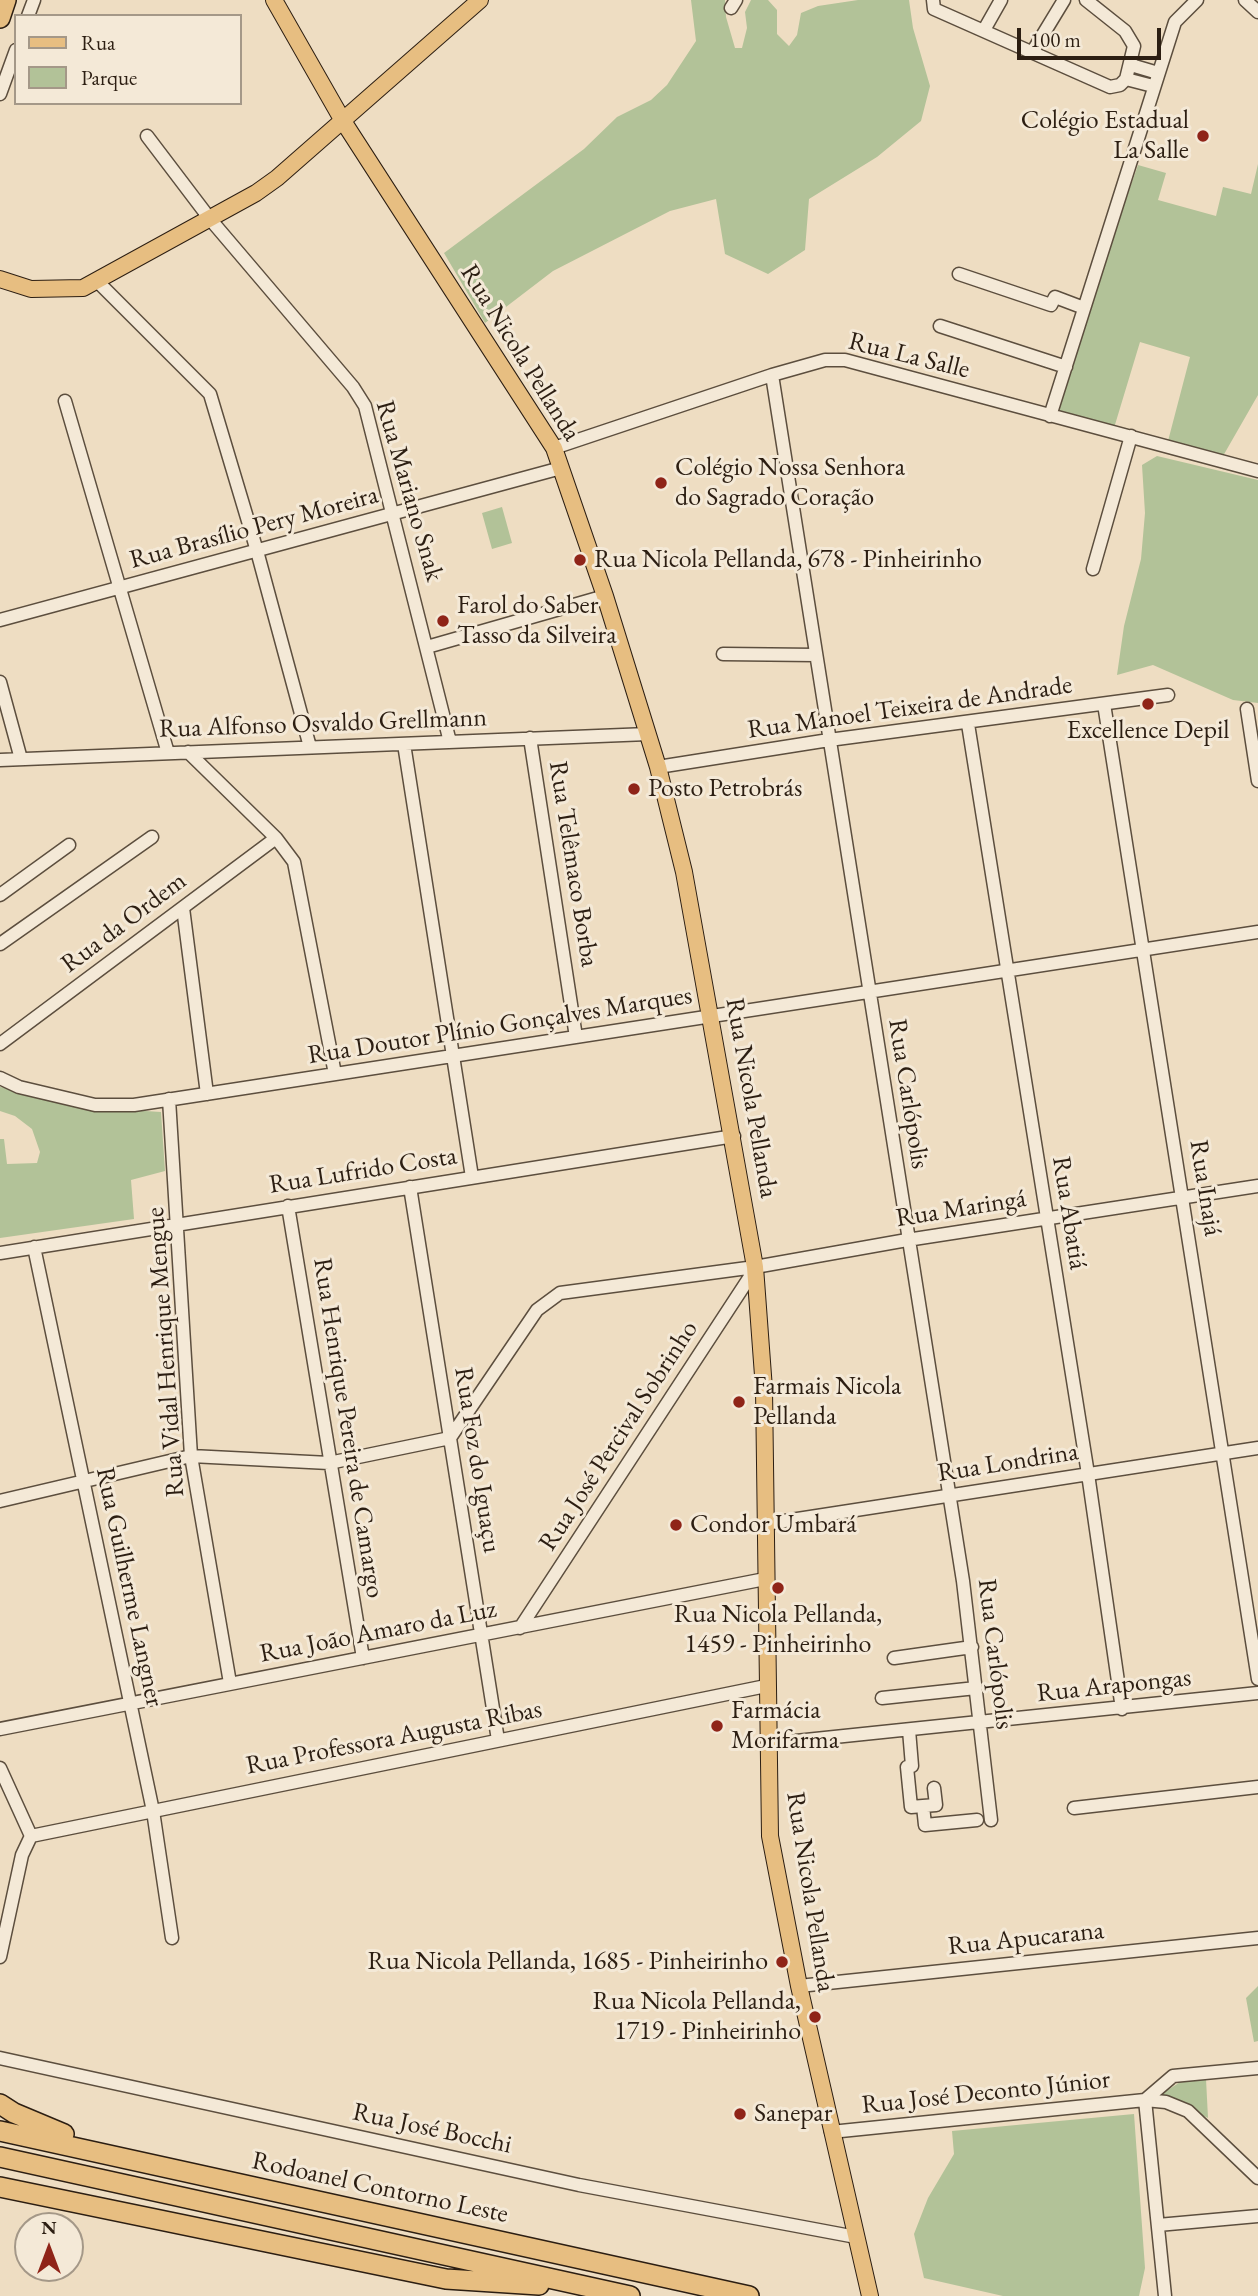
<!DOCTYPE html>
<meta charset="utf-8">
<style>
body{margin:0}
#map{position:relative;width:1258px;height:2296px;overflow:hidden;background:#eeddc2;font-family:"EB Garamond",serif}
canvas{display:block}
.legend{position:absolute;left:14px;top:14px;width:228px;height:91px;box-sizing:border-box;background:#f4e9d7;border:2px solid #a49888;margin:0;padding:9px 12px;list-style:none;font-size:21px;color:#2c1e12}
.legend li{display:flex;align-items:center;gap:14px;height:35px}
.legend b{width:35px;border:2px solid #a49888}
.north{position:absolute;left:14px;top:2212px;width:70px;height:70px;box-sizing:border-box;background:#f4e9d7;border:2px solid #a49888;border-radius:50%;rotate:0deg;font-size:19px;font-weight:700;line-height:28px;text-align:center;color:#2c1e12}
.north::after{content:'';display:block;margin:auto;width:24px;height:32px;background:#8f2418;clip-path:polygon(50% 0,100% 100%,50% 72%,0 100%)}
.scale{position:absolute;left:1017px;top:28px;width:144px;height:32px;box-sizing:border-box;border:4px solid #2c1e12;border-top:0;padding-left:9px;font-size:21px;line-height:24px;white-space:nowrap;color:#2c1e12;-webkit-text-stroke:5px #f4e9d7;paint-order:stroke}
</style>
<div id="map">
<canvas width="1258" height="2296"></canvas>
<ul class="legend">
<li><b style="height:9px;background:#e7be81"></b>Rua</li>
<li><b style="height:19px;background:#b2c298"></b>Parque</li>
</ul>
<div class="north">N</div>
<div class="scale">100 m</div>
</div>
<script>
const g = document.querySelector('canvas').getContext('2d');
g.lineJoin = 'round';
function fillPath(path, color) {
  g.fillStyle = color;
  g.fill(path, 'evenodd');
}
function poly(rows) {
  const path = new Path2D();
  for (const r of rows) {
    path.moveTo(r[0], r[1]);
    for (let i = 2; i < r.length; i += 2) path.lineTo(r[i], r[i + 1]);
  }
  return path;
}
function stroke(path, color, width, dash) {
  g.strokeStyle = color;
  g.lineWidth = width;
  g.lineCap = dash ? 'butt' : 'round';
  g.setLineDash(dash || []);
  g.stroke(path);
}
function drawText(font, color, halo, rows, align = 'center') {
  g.font = font + ' "EB Garamond",serif';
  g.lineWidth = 6;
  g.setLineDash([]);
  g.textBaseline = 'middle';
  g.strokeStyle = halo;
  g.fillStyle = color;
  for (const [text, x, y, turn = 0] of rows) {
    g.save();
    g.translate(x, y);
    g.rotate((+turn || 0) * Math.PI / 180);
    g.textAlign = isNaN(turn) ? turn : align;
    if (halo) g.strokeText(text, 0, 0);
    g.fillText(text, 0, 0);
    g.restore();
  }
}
fillPath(poly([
 [691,0,725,0,726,17,735,48,742,48,747,28,745,12,751,0,768,0,777,10,777,34,789,46,797,35,801,13,818,6,858,0,909,0,913,28,930,86,921,121,877,157,809,199,805,250,768,274,725,254,716,199,670,211,553,271,485,323,444,253,584,149,617,117,651,100,667,85,696,41],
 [1258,164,1258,395,1223,456,1168,441,1190,357,1140,342,1114,428,1057,411,1102,267,1138,165,1166,173,1158,200,1216,216,1223,187,1251,194],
 [1157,456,1258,480,1258,703,1233,700,1153,665,1117,675,1124,626,1141,559,1145,513,1142,465],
 [502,507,512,543,492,549,482,513],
 [0,1087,17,1089,68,1106,161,1112,165,1171,131,1180,134,1219,0,1238,0,1139,4,1139,7,1164,37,1163,40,1152,32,1129,15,1116,0,1111],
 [1258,1986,1258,2041,1254,2042,1246,1998],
 [1185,2079,1206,2079,1208,2118,1160,2095],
 [1134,2114,1145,2268,1139,2296,1003,2296,924,2278,914,2234,928,2198,954,2154,952,2131]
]), '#b2c298');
const minor = poly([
 [933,0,934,9,1110,87,1120,85,1126,79,1134,46,1125,31,1086,0],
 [1245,0,1258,12],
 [731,8,736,0],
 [28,16,34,0],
 [984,30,1001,0],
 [1033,51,1064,0],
 [1131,65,1158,73],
 [1126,79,1153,86],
 [0,94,16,50],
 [147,136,210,219,353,387,365,406,450,742],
 [959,274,1051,305,1055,297,1084,308],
 [98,282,210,394,257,551,310,747],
 [940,326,1066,367],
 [772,375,963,1581,991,1820],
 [65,401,168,753],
 [1050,416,1175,22,1197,0],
 [554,448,772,375,825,360,845,360,1258,471],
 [1093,569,1131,436],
 [0,620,561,468],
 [427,647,605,596],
 [723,654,816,655],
 [0,682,21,759],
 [1104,704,1258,1679],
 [1247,709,1258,781],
 [968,724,1088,1474,1122,1709],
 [530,738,576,1037],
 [404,744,472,1177],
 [188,752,276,838,294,862,335,1074],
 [0,760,648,734],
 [658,767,829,740,1168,695],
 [0,895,69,845],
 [183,908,207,1094],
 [0,944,152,837],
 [0,1044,276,838],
 [0,1078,19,1087,95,1105,134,1105,1258,932],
 [169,1099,191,1456,230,1683],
 [410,1187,498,1740],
 [288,1206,363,1658],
 [34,1247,153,1811,172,1938],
 [0,1253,734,1136],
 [0,1501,191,1456,329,1463,450,1438,537,1310,560,1293,755,1267,907,1240,1258,1186],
 [765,1524,1258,1448],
 [520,1628,755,1269],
 [894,1658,972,1647],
 [882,1698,976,1688],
 [0,1729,765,1579],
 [909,1730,912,1766,907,1767,911,1807,923,1806,925,1825,977,1820],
 [767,1744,1258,1693],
 [0,1768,31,1836],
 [923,1806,936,1805,934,1788],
 [1074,1808,1258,1787],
 [31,1836,766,1686],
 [0,1957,22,1855,31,1836],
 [799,1986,1258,1938],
 [0,2058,579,2185,856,2237],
 [1145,2100,1165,2296],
 [1145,2100,1173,2076,1258,2068],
 [831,2132,1145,2100,1166,2102,1188,2111,1258,2178],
 [1158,2225,1258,2216]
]);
const major = poly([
 [274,0,343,121,554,448,605,596,658,767,684,872,755,1267,764,1389,770,1836,799,1986,870,2296],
 [0,279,31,289,83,288,256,193,277,178,480,0]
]);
const highway = poly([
 [0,18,6,0],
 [0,2104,14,2113,64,2134],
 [0,2131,749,2296],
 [0,2157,630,2296],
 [0,2187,446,2279,539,2285]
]);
stroke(minor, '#5c4e3e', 15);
stroke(major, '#2c1e12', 18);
stroke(highway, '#2c1e12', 22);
stroke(minor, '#f4e9d7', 12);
stroke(major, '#e7be81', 16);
stroke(highway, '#e7be81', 19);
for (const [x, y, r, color] of [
 [1203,136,7,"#8f2418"],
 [661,483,7,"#8f2418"],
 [580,560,7,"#8f2418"],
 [443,621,7,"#8f2418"],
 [1148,704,7,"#8f2418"],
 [634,789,7,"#8f2418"],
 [739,1402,7,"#8f2418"],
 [676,1525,7,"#8f2418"],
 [778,1588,7,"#8f2418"],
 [717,1726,7,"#8f2418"],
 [782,1962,7,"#8f2418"],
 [815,2017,7,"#8f2418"],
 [740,2114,7,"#8f2418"]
]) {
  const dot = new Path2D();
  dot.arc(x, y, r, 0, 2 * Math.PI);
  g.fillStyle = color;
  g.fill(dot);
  stroke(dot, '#f4e9d7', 2.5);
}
drawText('26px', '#2c1e12', '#f4e9d7', [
 ["Colégio Estadual",1189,121,"right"],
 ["La Salle",1189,151,"right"],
 ["Colégio Nossa Senhora",675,468],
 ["do Sagrado Coração",675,498],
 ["Rua Nicola Pellanda, 678 - Pinheirinho",594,560],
 ["Farol do Saber",457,606],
 ["Tasso da Silveira",457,636],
 ["Excellence Depil",1148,731,"center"],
 ["Posto Petrobrás",648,789],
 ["Farmais Nicola",753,1387],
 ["Pellanda",753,1417],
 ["Condor Umbará",690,1525],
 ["Rua Nicola Pellanda,",778,1615,"center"],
 ["1459 - Pinheirinho",778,1645,"center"],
 ["Farmácia",731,1711],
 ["Morifarma",731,1741],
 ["Rua Nicola Pellanda, 1685 - Pinheirinho",768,1962,"right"],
 ["Rua Nicola Pellanda,",801,2002,"right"],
 ["1719 - Pinheirinho",801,2032,"right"],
 ["Sanepar",754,2114]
], 'left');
drawText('26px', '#2c1e12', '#f4e9d7', [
 ["Rua Nicola Pellanda",520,353,58],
 ["Rua La Salle",909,356,14],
 ["Rua Mariano Snak",409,491,74],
 ["Rua Brasílio Pery Moreira",254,528,-15],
 ["Rua Manoel Teixeira de Andrade",910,708,-8],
 ["Rua Alfonso Osvaldo Grellmann",323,724,-2],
 ["Rua Telêmaco Borba",573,864,81],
 ["Rua da Ordem",124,923,-37],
 ["Rua Doutor Plínio Gonçalves Marques",500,1026,-9],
 ["Rua Carlópolis",908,1094,81],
 ["Rua Nicola Pellanda",751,1098,80],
 ["Rua Lufrido Costa",363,1171,-9],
 ["Rua Inajá",1205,1188,81],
 ["Rua Maringá",961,1209,-9],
 ["Rua Abatiá",1069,1213,81],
 ["Rua Vidal Henrique Mengue",166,1352,-94],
 ["Rua Henrique Pereira de Camargo",348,1428,81],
 ["Rua José Percival Sobrinho",619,1436,-57],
 ["Rua Foz do Iguaçu",477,1460,81],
 ["Rua Londrina",1008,1463,-9],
 ["Rua Guilherme Langner",129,1587,78],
 ["Rua João Amaro da Luz",378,1632,-11],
 ["Rua Carlópolis",995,1654,83],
 ["Rua Arapongas",1114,1686,-6],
 ["Rua Professora Augusta Ribas",394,1738,-11],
 ["Rua Nicola Pellanda",810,1892,81],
 ["Rua Apucarana",1026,1939,-6],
 ["Rua José Deconto Júnior",986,2093,-6],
 ["Rua José Bocchi",432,2129,12],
 ["Rodoanel Contorno Leste",380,2188,12]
]);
</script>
